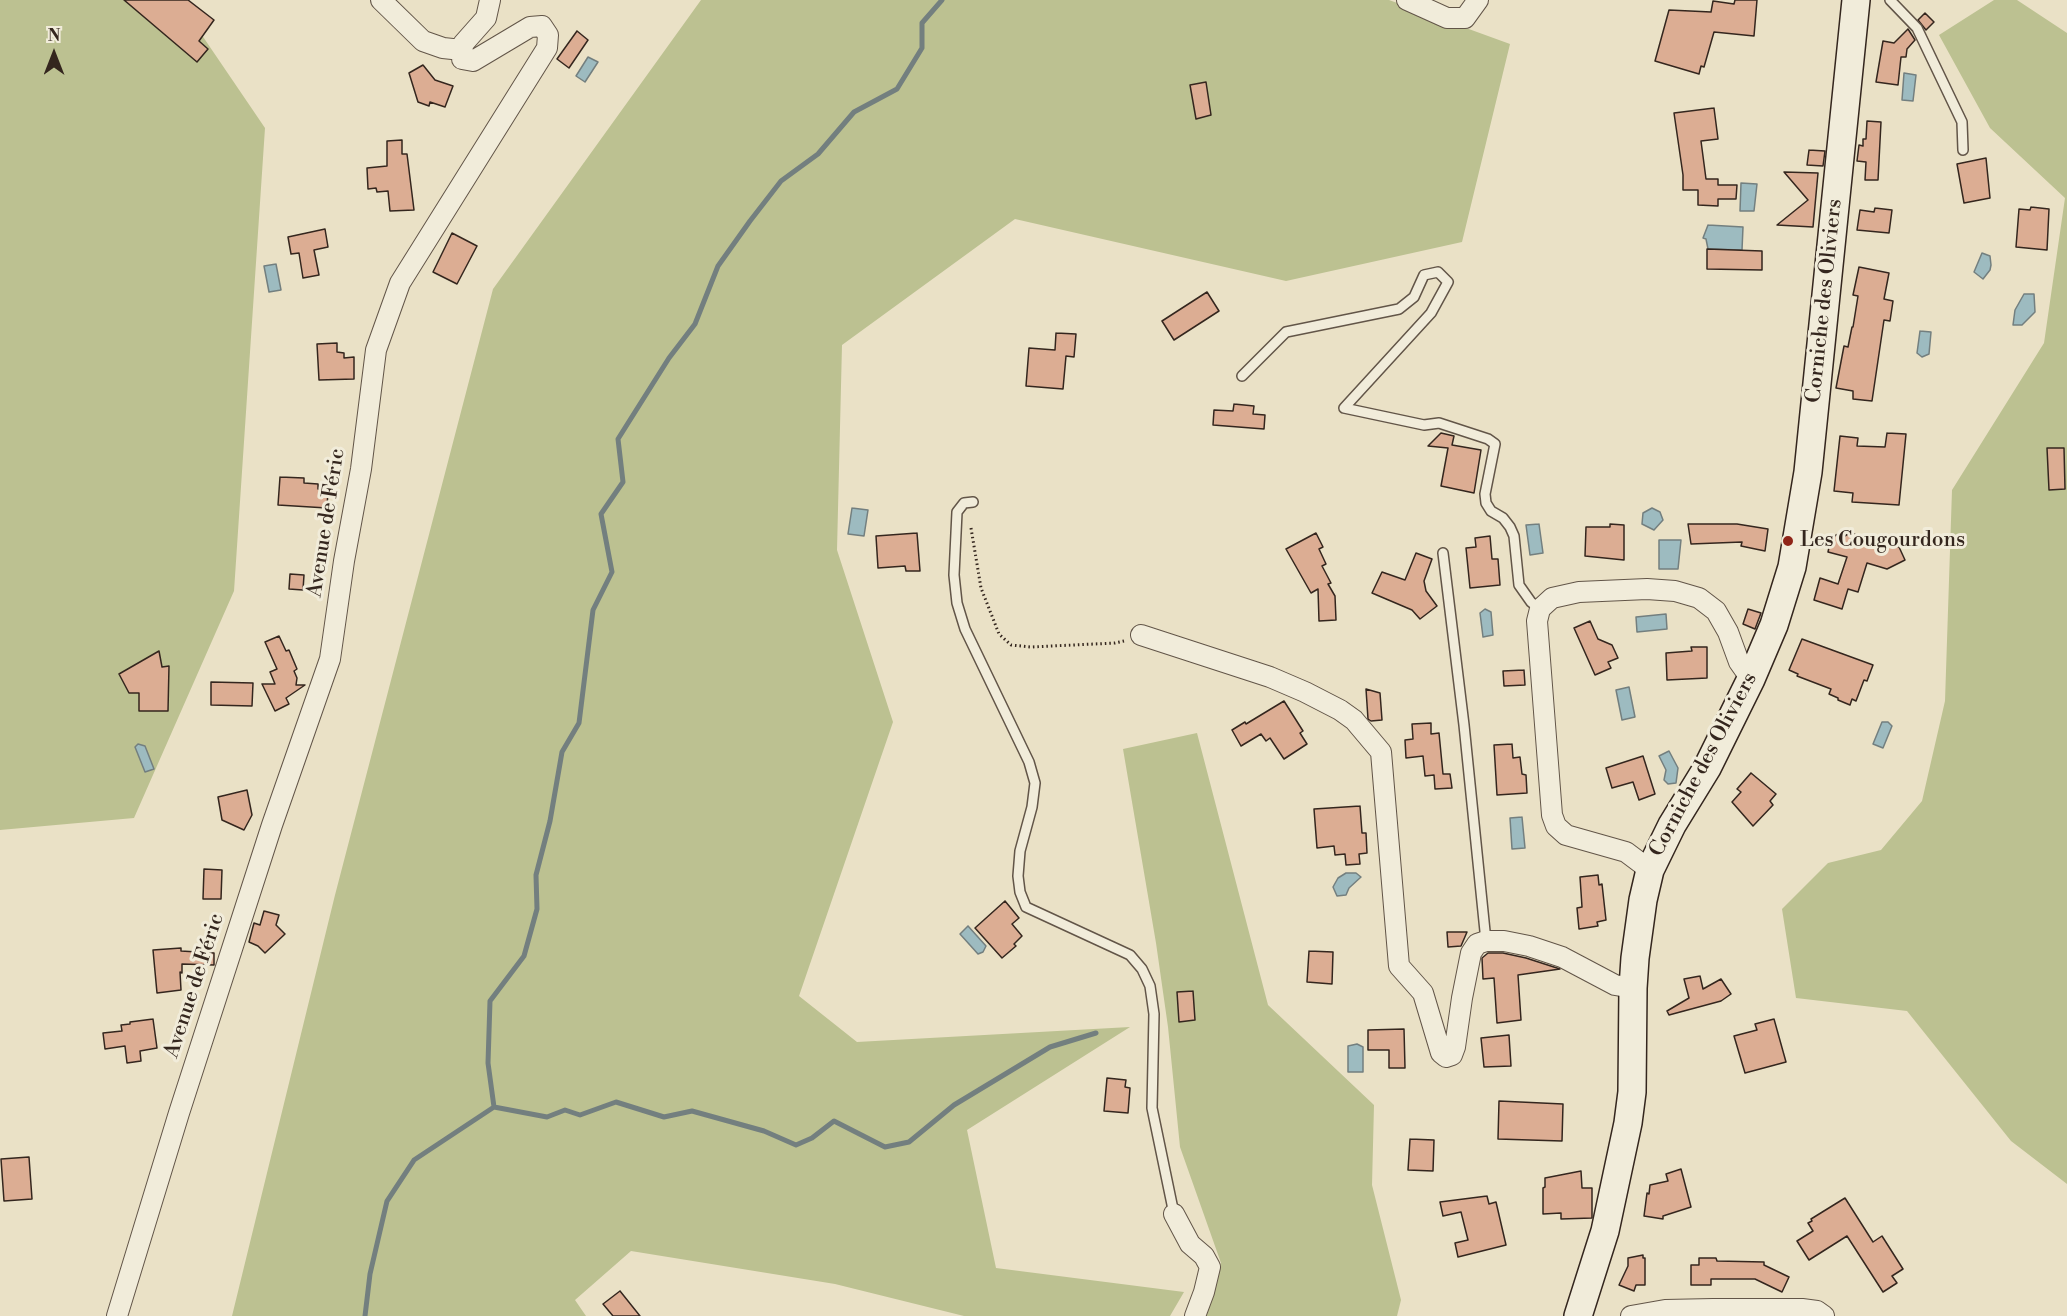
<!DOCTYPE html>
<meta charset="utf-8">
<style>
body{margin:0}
#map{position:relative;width:2067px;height:1316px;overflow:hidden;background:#eae1c6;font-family:"Libre Bodoni",serif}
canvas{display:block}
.north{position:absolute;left:24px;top:24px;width:60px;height:60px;-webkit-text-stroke:4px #f1ecda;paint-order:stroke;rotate:0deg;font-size:16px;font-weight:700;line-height:24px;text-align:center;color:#34261e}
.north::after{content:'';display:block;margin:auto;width:21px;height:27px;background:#34261e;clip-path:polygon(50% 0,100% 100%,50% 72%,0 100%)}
</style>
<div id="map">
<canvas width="2067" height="1316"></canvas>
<div class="north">N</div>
</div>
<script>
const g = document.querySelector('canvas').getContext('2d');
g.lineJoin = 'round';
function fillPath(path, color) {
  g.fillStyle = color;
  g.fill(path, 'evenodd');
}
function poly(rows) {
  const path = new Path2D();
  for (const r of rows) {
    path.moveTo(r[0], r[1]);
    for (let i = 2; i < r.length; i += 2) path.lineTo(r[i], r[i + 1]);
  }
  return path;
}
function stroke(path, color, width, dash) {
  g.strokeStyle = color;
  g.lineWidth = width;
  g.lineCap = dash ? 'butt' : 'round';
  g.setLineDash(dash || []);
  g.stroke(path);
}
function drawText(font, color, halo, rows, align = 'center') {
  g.font = font + ' "Libre Bodoni",serif';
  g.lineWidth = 6;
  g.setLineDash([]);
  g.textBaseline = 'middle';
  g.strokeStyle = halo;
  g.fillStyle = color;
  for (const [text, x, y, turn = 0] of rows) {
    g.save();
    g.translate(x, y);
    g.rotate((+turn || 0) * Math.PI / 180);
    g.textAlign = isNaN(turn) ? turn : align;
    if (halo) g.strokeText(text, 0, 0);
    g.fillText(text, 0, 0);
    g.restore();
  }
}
fillPath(poly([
 [0,0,178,0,265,128,234,591,134,818,0,830],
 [701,0,1389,0,1510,44,1462,242,1286,281,1015,219,842,345,837,550,893,722,799,996,857,1042,1130,1027,967,1130,996,1268,1184,1292,1170,1316,964,1316,835,1284,631,1251,575,1300,586,1316,232,1316,335,895,493,289],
 [1994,0,2017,0,2067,33,2067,1184,2011,1141,1907,1011,1796,998,1782,909,1828,863,1881,850,1922,801,1945,701,1952,490,2044,343,2065,198,1990,128,1939,35],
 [1197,733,1268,1005,1374,1105,1372,1185,1401,1300,1397,1316,1203,1316,1221,1263,1180,1147,1168,1027,1156,943,1123,749]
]), '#bcc191');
const water = poly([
 [588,57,598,62,585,82,576,76,588,57],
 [1904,73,1916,75,1913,101,1902,100,1904,73],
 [1741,183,1757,184,1754,211,1740,211,1741,183],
 [1708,225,1743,227,1742,250,1708,249,1706,239,1703,238,1708,225],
 [1982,253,1990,256,1991,265,1990,270,1983,279,1974,272,1982,253],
 [276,264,281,290,269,292,264,266,276,264],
 [2024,294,2034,294,2035,312,2022,325,2013,325,2015,310,2024,294],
 [1920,331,1931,332,1929,354,1922,357,1917,353,1920,331],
 [852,508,868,510,864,536,848,534,852,508],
 [1652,508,1660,512,1663,520,1654,530,1642,524,1643,513,1652,508],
 [1539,524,1543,553,1530,555,1526,525,1539,524],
 [1659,540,1681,540,1678,569,1659,569,1659,540],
 [1485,609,1491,612,1493,635,1483,637,1480,613,1485,609],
 [1666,614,1667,629,1637,632,1636,617,1666,614],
 [1629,687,1635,717,1622,720,1616,690,1629,687],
 [1882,722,1888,722,1892,726,1883,748,1873,744,1882,722],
 [138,744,145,746,154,769,145,772,135,747,138,744],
 [1669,751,1678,768,1676,783,1668,784,1664,780,1666,770,1659,756,1669,751],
 [1522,817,1525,848,1512,849,1510,818,1522,817],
 [1346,873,1356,873,1361,877,1349,888,1346,895,1337,896,1333,887,1338,878,1346,873],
 [968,926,986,946,983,952,978,954,960,934,968,926],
 [1357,1044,1363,1047,1363,1072,1348,1072,1348,1046,1357,1044]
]);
fillPath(water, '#9dbbc0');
stroke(water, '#737f7f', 1.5);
stroke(poly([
 [494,1107,547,1117,565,1110,580,1115,616,1102,664,1117,692,1111,764,1131,796,1145,812,1138,834,1121,885,1147,909,1142,954,1105,1050,1047,1096,1033],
 [365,1316,370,1274,387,1201,414,1160,494,1107,488,1063,490,1001,524,956,537,909,536,875,550,821,562,752,579,723,593,610,612,572,601,514,623,482,618,439,669,358,695,324,718,266,750,221,781,181,818,154,854,112,897,89,922,48,922,23,942,0]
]), '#737f7f', 5);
const building = poly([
 [124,0,188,0,214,20,199,41,208,49,197,62,124,0],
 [1735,0,1757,0,1754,36,1714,32,1704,67,1701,66,1699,74,1655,61,1669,10,1711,12,1713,1,1734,4,1735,0],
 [1925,13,1934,22,1926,30,1918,20,1925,13],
 [1908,29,1915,40,1907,49,1906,57,1901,57,1898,85,1876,82,1883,41,1894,43,1908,29],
 [577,31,588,40,569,68,557,59,577,31],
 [423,65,435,80,453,86,445,107,430,102,429,106,418,102,409,73,423,65],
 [1206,82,1211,115,1196,119,1190,85,1206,82],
 [1714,108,1718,139,1701,141,1706,179,1718,179,1718,185,1737,185,1736,199,1718,199,1718,206,1698,205,1698,190,1683,190,1683,175,1674,113,1714,108],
 [1867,121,1881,122,1878,180,1865,180,1866,162,1857,161,1859,145,1863,146,1863,139,1866,139,1867,121],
 [402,140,402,154,407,154,414,210,390,211,388,191,377,192,376,188,368,189,367,168,387,166,387,141,402,140],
 [1809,150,1825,151,1823,166,1807,165,1809,150],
 [1986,158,1990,198,1964,203,1957,164,1986,158],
 [1784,172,1818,173,1813,227,1777,225,1808,200,1784,172],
 [2031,207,2049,209,2047,250,2016,247,2019,209,2030,210,2031,207],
 [1875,208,1892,210,1889,233,1857,230,1860,210,1874,212,1875,208],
 [325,229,328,247,314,250,319,275,303,278,299,253,291,254,288,237,325,229],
 [452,233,477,246,457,284,433,272,452,233],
 [1707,249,1762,251,1762,270,1707,269,1707,249],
 [1859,267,1889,273,1884,299,1893,301,1890,321,1884,320,1872,401,1853,399,1853,391,1836,388,1844,346,1848,347,1852,327,1853,327,1858,296,1853,295,1859,267],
 [1207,292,1219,311,1174,340,1162,321,1207,292],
 [1056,333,1076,334,1074,357,1066,356,1063,389,1026,386,1029,348,1055,350,1056,333],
 [337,343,337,352,344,353,344,358,354,357,354,379,319,380,317,344,337,343],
 [1234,404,1254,406,1253,414,1265,415,1264,429,1213,425,1214,410,1233,411,1234,404],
 [1441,433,1454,436,1452,445,1481,450,1474,493,1441,486,1448,448,1428,446,1441,433],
 [1887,433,1906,434,1899,505,1852,502,1853,493,1834,491,1840,436,1858,438,1857,446,1885,447,1887,433],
 [2047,448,2064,448,2065,489,2049,490,2047,448],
 [280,477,304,478,304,483,318,484,318,489,328,490,327,508,278,505,280,477],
 [1610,524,1624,525,1624,560,1585,556,1586,527,1610,527,1610,524],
 [1688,524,1737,524,1768,529,1765,551,1741,546,1742,542,1691,544,1688,524],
 [917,533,920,571,906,571,905,566,878,568,876,536,917,533],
 [1316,533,1323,547,1319,549,1326,564,1322,566,1331,583,1328,584,1335,596,1336,620,1319,621,1318,589,1311,593,1286,549,1316,533],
 [1840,533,1843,537,1850,533,1899,547,1905,560,1887,569,1867,563,1858,592,1848,589,1842,609,1814,600,1820,578,1838,584,1847,557,1828,552,1831,538,1840,533],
 [1490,536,1492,559,1498,559,1500,585,1470,588,1466,548,1476,547,1475,538,1490,536],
 [1416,553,1432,559,1424,581,1426,591,1437,606,1420,619,1412,610,1372,593,1382,572,1405,580,1416,553],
 [290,574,304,575,303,590,289,589,290,574],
 [1748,609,1761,613,1755,629,1743,624,1748,609],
 [1590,621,1598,639,1612,645,1618,658,1608,662,1611,668,1595,675,1574,628,1590,621],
 [279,636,286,651,289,650,297,669,294,671,297,678,296,685,305,685,286,698,289,704,275,711,262,684,275,684,270,672,277,669,265,642,279,636],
 [1802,639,1873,665,1867,681,1864,680,1856,701,1852,699,1850,705,1838,700,1838,698,1829,694,1831,689,1797,676,1798,674,1789,670,1802,639],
 [1691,647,1707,647,1707,678,1667,680,1666,653,1692,651,1691,647],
 [159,651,162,667,169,666,168,711,139,711,139,693,129,693,119,674,159,651],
 [1524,670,1525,685,1504,686,1503,671,1524,670],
 [211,682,253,683,252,706,211,705,211,682],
 [1366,689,1380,693,1382,720,1371,721,1368,719,1366,689],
 [1284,701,1303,731,1300,733,1307,744,1284,759,1270,738,1266,741,1261,734,1241,746,1232,730,1245,722,1246,724,1284,701],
 [1431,723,1431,734,1439,733,1443,774,1450,774,1452,788,1435,789,1434,775,1425,776,1423,756,1406,758,1405,740,1413,739,1412,724,1431,723],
 [1512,744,1513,758,1520,757,1522,774,1526,775,1527,793,1497,795,1494,745,1512,744],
 [1643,756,1655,794,1639,800,1633,782,1612,788,1606,768,1643,756],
 [1751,773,1776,794,1770,801,1773,805,1753,826,1732,802,1741,792,1737,789,1751,773],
 [247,790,252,815,244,830,222,820,218,797,247,790],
 [1360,806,1362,833,1366,833,1367,853,1359,854,1360,864,1346,865,1345,854,1335,855,1334,846,1317,848,1314,809,1360,806],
 [204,869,222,870,221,899,203,899,204,869],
 [1598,875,1599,885,1602,884,1606,920,1597,922,1598,926,1579,929,1577,908,1582,907,1580,877,1598,875],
 [1005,901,1019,918,1012,924,1022,936,1014,944,1016,946,1002,958,975,928,1005,901],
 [264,911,279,915,276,925,285,934,265,953,258,946,249,942,254,923,260,925,264,911],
 [1447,932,1467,932,1461,946,1448,947,1447,932],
 [181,948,181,951,214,953,214,965,182,964,182,973,180,972,181,990,157,993,153,950,181,948],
 [1309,951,1333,952,1332,984,1307,982,1309,951],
 [1488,953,1503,953,1526,958,1560,969,1518,975,1521,1020,1497,1023,1494,978,1483,979,1482,958,1488,953],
 [1700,976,1703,989,1721,979,1731,994,1721,1001,1669,1015,1667,1011,1689,998,1684,979,1700,976],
 [1193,991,1195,1020,1179,1022,1177,992,1193,991],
 [153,1019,157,1048,140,1051,141,1061,127,1063,125,1046,105,1049,103,1033,122,1031,121,1025,130,1024,130,1022,153,1019],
 [1774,1019,1786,1062,1745,1073,1734,1036,1757,1030,1755,1024,1774,1019],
 [1404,1029,1405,1068,1389,1068,1389,1050,1368,1050,1368,1030,1404,1029],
 [1509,1035,1511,1066,1484,1067,1481,1038,1509,1035],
 [1107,1078,1126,1080,1125,1087,1130,1088,1128,1113,1104,1111,1107,1078],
 [1499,1101,1563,1104,1562,1141,1498,1139,1499,1101],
 [1410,1139,1434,1140,1433,1171,1408,1170,1410,1139],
 [29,1157,32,1199,4,1201,1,1159,29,1157],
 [1681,1169,1691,1207,1663,1216,1663,1219,1644,1216,1647,1193,1649,1194,1650,1185,1668,1181,1666,1174,1681,1169],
 [1581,1171,1582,1188,1592,1188,1592,1218,1561,1219,1561,1213,1543,1214,1543,1188,1545,1187,1545,1178,1581,1171],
 [1487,1196,1489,1204,1496,1202,1506,1245,1458,1257,1455,1243,1468,1240,1461,1212,1443,1216,1440,1202,1487,1196],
 [1845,1198,1873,1242,1882,1236,1903,1269,1892,1276,1897,1283,1883,1292,1847,1236,1809,1260,1797,1241,1813,1231,1808,1223,1812,1221,1811,1219,1845,1198],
 [1643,1255,1643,1258,1645,1258,1645,1285,1636,1285,1634,1291,1619,1285,1628,1266,1628,1258,1643,1255],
 [1699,1258,1716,1258,1717,1261,1764,1262,1764,1265,1789,1277,1782,1292,1755,1279,1711,1279,1711,1285,1691,1285,1691,1265,1699,1265,1699,1258],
 [620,1291,640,1316,613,1316,603,1304,620,1291]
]);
fillPath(building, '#dcad93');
stroke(building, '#34261e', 1.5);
const lane = poly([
 [1890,0,1917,28,1962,122,1963,150],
 [1242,376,1286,332,1399,309,1414,297,1424,275,1438,272,1448,282,1431,313,1344,408,1424,425,1439,423,1488,439,1495,444,1485,494,1486,503,1491,511,1503,518,1510,527,1514,536,1519,585,1531,602,1540,609],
 [973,502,964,503,957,512,954,575,957,603,965,629,1029,762,1035,783,1032,807,1020,851,1018,876,1020,892,1026,907,1130,955,1142,969,1150,986,1154,1014,1152,1108,1174,1214],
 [1443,553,1464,725,1486,941]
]);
const street = poly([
 [381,0,423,41,443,48,462,50],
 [1407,0,1447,18,1465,18,1478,0],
 [1141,635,1270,677,1305,692,1340,710,1354,720,1381,752,1399,966,1423,993,1441,1053,1446,1057,1452,1055,1455,1047,1462,998,1471,953,1477,944,1486,941,1504,941,1529,946,1562,957,1615,985,1633,988],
 [1650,870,1626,852,1566,835,1556,826,1552,815,1537,621,1540,609,1552,598,1579,592,1647,589,1675,591,1699,598,1716,611,1728,632,1739,662,1751,679],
 [1174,1214,1190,1244,1204,1256,1210,1267,1204,1292,1195,1316],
 [117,1316,179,1113,272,825,330,659,344,561,361,469,376,350,400,283,547,48,548,35,542,26,530,27,473,61,462,59,463,44,486,18,490,0],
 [1631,1316,1665,1310,1713,1309,1802,1309,1817,1311,1824,1316]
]);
const secondary = poly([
 [1578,1316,1605,1231,1628,1123,1632,1092,1633,988,1635,958,1643,900,1650,870,1672,825,1707,768,1751,679,1774,625,1792,567,1808,472,1856,0]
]);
stroke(lane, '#625548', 12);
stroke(street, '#625548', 22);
stroke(secondary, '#34261e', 30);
stroke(poly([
 [971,528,981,588,999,634,1011,645,1031,647,1115,643,1124,641]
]), '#34261e', 3, [1.5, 3]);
stroke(lane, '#f1ecda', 9);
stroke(street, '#f1ecda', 20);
stroke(secondary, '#f1ecda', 27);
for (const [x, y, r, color] of [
 [1788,541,6,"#8f2418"]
]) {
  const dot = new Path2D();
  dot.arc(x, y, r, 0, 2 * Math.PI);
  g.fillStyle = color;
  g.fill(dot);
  stroke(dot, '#f1ecda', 2);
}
drawText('21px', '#34261e', '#f1ecda', [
 ["Corniche des Oliviers",1825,301,-84],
 ["Avenue de Féric",327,523,-81],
 ["Corniche des Oliviers",1704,765,-62],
 ["Avenue de Féric",195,986,-72]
]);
drawText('21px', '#34261e', '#f1ecda', [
 ["Les Cougourdons",1800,541]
], 'left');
</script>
